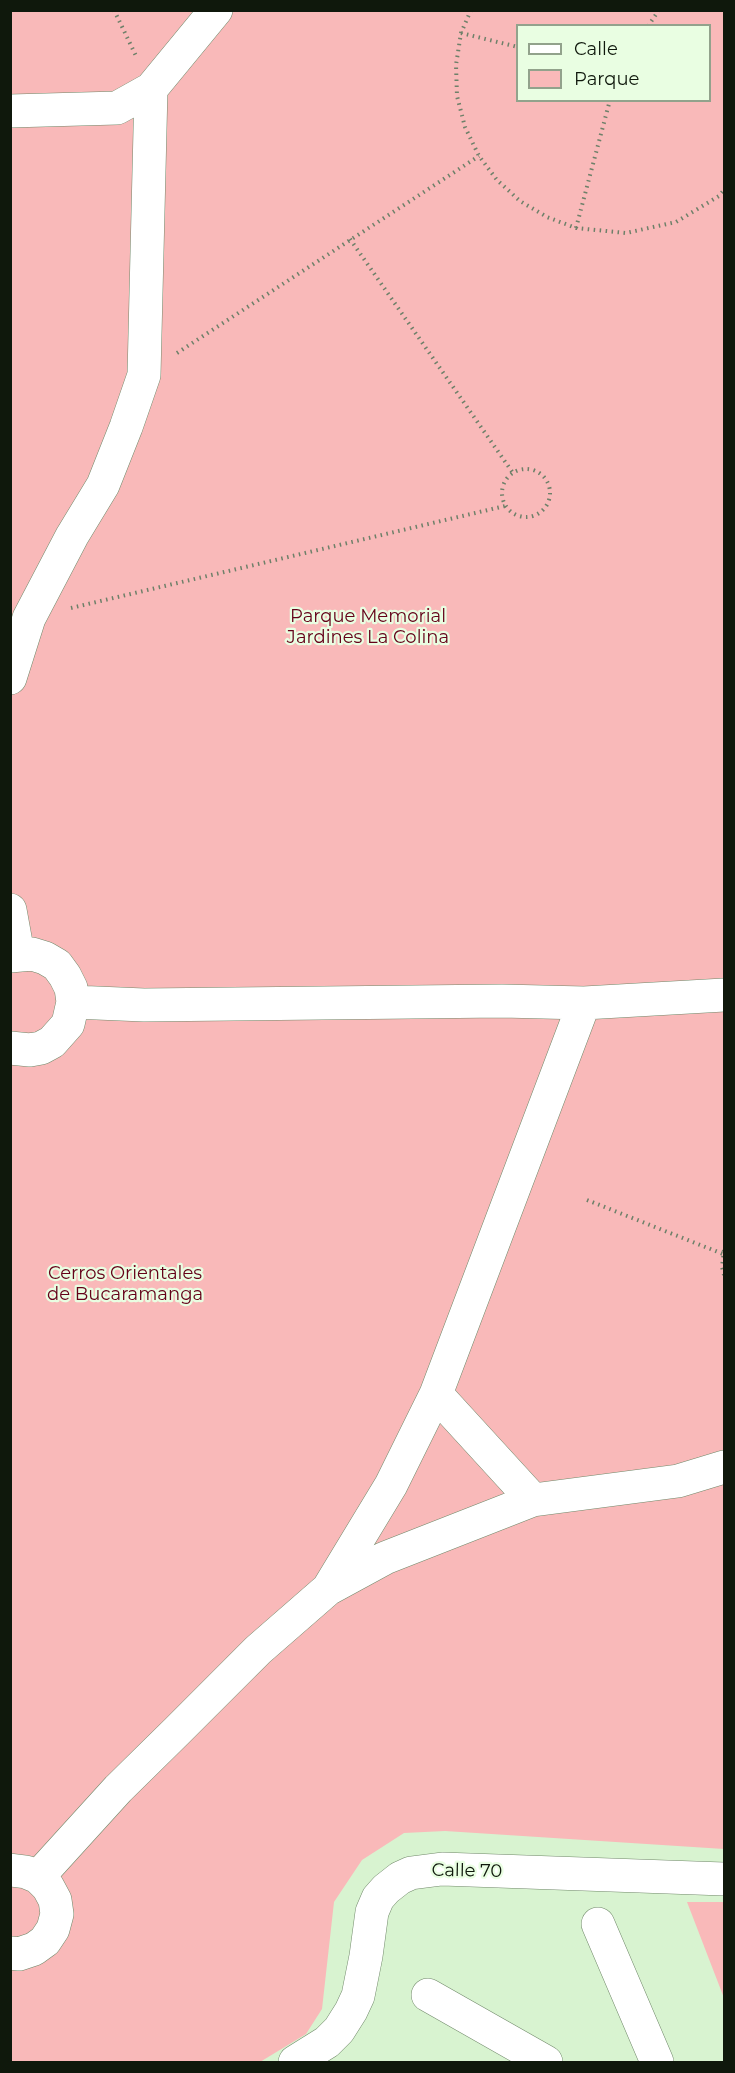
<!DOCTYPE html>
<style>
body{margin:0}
#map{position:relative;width:735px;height:2073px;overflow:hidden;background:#d8f3d0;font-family:Montserrat,sans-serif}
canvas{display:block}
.frame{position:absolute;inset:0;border:12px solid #0f180c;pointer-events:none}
.legend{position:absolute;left:516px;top:24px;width:195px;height:78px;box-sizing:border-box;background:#e9fee2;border:2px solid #92a28c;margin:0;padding:8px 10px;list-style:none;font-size:18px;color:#0f180c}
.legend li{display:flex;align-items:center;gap:12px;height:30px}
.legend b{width:30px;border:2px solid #92a28c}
</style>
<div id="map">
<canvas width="735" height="2073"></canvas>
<div class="frame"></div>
<ul class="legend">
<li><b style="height:8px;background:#fff"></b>Calle</li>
<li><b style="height:16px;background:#f9b9b9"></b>Parque</li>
</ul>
</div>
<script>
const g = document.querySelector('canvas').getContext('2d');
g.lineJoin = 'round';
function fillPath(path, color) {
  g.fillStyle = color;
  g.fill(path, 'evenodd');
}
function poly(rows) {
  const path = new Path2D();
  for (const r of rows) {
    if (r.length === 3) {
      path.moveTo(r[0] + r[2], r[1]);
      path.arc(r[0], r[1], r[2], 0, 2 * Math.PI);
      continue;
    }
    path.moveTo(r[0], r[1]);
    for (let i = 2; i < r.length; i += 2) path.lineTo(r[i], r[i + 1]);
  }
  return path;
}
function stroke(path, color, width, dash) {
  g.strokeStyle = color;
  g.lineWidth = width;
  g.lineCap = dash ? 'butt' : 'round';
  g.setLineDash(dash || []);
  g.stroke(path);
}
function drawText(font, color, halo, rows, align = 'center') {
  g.font = font + ' Montserrat,sans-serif';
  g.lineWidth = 4.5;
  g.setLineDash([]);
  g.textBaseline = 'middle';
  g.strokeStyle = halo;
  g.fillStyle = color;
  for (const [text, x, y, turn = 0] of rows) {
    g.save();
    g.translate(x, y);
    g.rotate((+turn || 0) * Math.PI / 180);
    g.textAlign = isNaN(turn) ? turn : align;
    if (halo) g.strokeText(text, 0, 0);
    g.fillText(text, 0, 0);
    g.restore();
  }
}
fillPath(poly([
 [11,11,724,11,724,1849,445,1831,404,1833,362,1860,334,1902,322,2009,306,2034,260,2062,11,2062],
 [518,26,710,26,710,100,518,100],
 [687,1902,724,1902,724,1998]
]), '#f9b9b9');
const minor = poly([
 [10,111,117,108,151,89,216,10],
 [10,678,29,618,72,536,103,485,126,427,144,375,151,89],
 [10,910,18,954],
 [10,956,32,954,45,958,57,965,65,976,71,988,73,1002,68,1024,52,1042,41,1048,30,1050,10,1048],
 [73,1002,144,1005,502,1001,584,1003,724,995],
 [436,1394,533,1500],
 [328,1589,385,1558,533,1500,678,1481,724,1467],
 [10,1870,26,1872,38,1877,48,1887,55,1900,57,1914,53,1929,45,1941,34,1949,19,1954,10,1953],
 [38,1877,118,1789,177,1731,258,1650,328,1589,391,1485,436,1394,584,1003],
 [598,1924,657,2062],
 [428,1995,546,2062],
 [295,2062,327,2042,339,2030,351,2011,358,1996,366,1956,372,1912,378,1898,386,1889,400,1878,411,1873,442,1869,724,1879]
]);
stroke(minor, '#71896a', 34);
stroke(poly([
 [114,10,137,58],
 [471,10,461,33,456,65,457,96,465,127,479,156,497,180,520,201,547,217,576,228,626,233,676,222,719,196,724,190],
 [648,26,659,10],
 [461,33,518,47],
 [576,228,610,100],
 [350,239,513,473],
 [177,353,479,156],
 [526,493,24],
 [71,608,505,506],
 [587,1200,723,1254],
 [724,1250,722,1267,724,1275]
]), '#6e8069', 4, [1.5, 4.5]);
stroke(minor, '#fff', 33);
drawText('18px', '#640118', '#e9fee2', [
 ["Parque Memorial",368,617],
 ["Jardines La Colina",368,638],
 ["Cerros Orientales",125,1274],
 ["de Bucaramanga",125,1295]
]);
drawText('18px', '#0f180c', '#e9fee2', [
 ["Calle 70",467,1871,1]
]);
</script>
